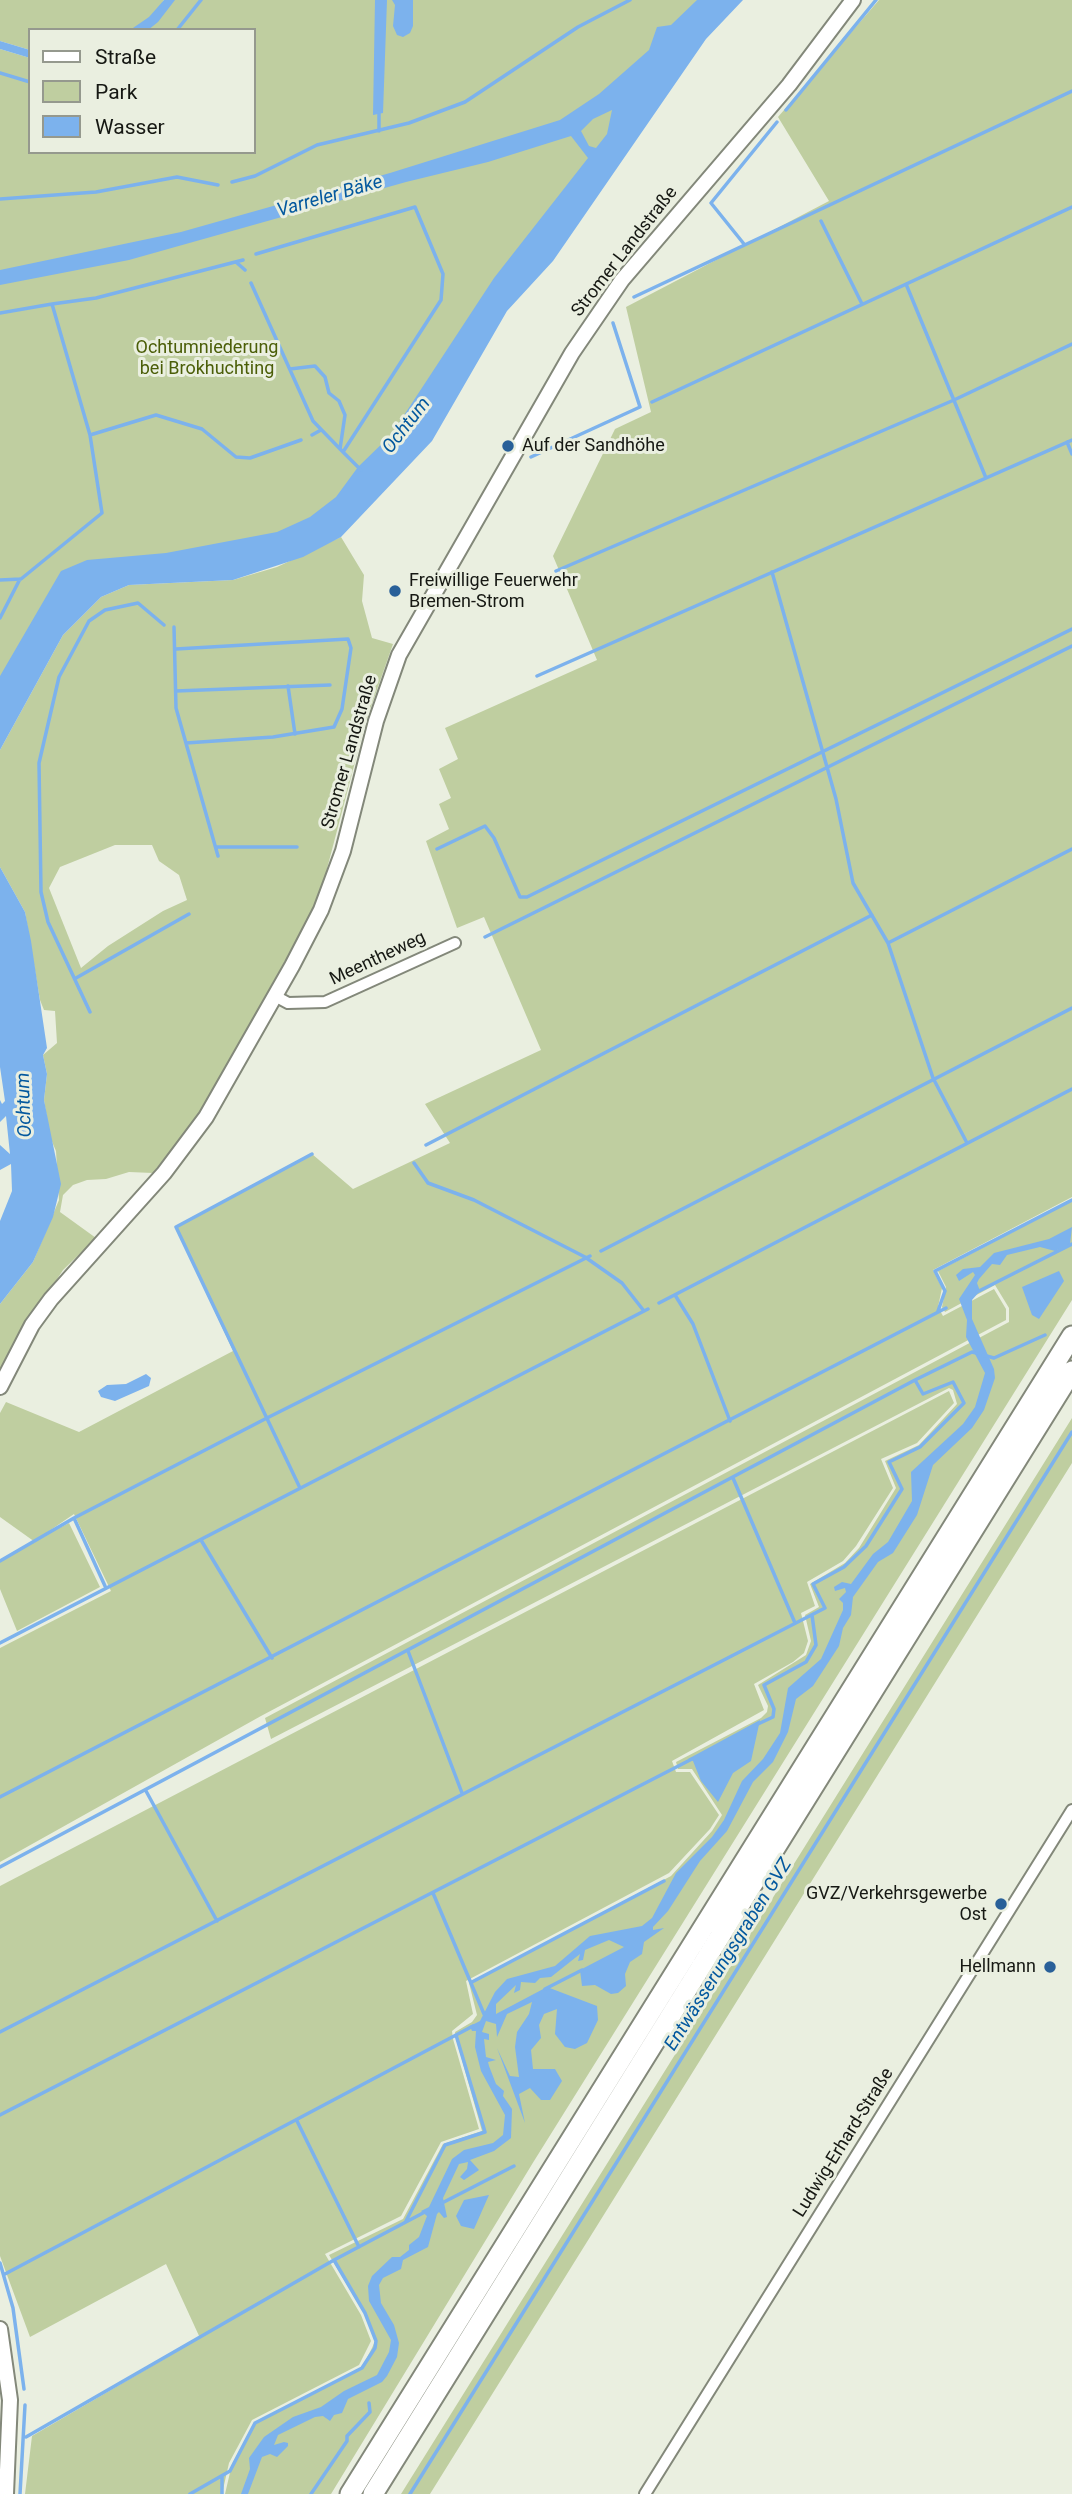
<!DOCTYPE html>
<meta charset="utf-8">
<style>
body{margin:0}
#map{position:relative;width:1072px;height:2494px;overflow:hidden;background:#eaefe0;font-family:Roboto,sans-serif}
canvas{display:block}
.legend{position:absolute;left:28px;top:28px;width:228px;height:126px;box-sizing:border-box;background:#eaefe0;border:2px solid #95998e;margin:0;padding:9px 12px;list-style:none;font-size:21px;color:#161813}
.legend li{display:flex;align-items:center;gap:14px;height:35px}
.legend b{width:35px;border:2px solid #95998e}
</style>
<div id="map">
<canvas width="1072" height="2494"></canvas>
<ul class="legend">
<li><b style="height:9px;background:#fff"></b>Straße</li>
<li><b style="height:19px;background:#bfcea0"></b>Park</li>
<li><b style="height:19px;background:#7cb2ed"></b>Wasser</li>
</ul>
</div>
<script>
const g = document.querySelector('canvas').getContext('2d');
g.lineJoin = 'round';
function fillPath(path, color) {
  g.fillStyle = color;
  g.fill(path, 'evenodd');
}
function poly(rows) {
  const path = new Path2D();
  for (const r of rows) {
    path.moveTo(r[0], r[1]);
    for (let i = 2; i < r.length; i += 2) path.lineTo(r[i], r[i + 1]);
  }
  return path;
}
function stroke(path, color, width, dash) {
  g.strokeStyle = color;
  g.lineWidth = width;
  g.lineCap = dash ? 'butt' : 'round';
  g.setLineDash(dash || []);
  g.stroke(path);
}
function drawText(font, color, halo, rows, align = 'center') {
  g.font = font + ' Roboto,sans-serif';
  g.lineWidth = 6;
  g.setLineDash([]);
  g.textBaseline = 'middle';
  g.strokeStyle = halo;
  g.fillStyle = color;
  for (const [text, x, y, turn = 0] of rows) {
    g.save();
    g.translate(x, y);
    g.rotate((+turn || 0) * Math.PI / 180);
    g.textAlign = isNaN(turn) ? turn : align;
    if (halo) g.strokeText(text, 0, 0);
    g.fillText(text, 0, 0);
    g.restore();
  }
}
fillPath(poly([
 [0,0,164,0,162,3,168,0,730,0,324,535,85,593,0,724,0,49,30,58,30,152,254,152,254,30,30,30,30,50,0,41],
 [879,0,1072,0,1072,1197,933,1270,942,1288,938,1307,943,1316,994,1289,1006,1309,1006,1320,261,1716,0,1862,0,1648,111,1591,74,1514,36,1540,69,1523,100,1587,17,1631,0,1589,0,1561,35,1542,0,1517,0,1413,6,1402,79,1432,233,1351,176,1227,312,1154,353,1189,450,1143,425,1104,541,1050,484,917,457,928,426,841,449,829,439,804,451,798,439,769,458,759,445,728,597,660,553,556,615,429,651,412,626,307,829,201,778,117],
 [341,537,364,575,362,601,372,638,393,644,365,724,318,903,199,1114,153,1173,129,1172,106,1179,87,1180,73,1185,63,1195,60,1212,96,1238,63,1270,15,1343,0,1374,0,1304,33,1262,59,1200,56,1151,50,1137,44,1100,47,1074,43,1055,57,1043,55,1011,44,1010,40,1000,25,912,0,867,0,750,63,635,101,597,129,585,233,580,277,567],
 [115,845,152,845,159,861,179,875,187,900,163,911,108,946,81,968,49,888,60,867],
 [1072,1201,1072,1300,534,2161,331,2494,225,2494,232,2464,254,2423,362,2367,372,2348,375,2341,364,2313,329,2255,403,2219,443,2144,482,2131,456,2039,455,2032,472,2022,477,2015,469,1983,671,1876,712,1831,722,1815,692,1769,678,1769,676,1762,761,1718,767,1712,768,1706,758,1685,806,1655,811,1641,805,1615,819,1607,810,1584,845,1563,859,1548,896,1488,885,1461,919,1445,957,1404,953,1390,949,1388,271,1739,265,1718,1009,1322,1009,1308,995,1285,945,1312,942,1307,946,1287,938,1271],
 [949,1391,954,1403,917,1443,881,1459,893,1488,856,1546,843,1561,807,1582,815,1606,801,1613,808,1641,804,1653,793,1662,754,1684,764,1710,672,1761,676,1772,690,1772,719,1815,710,1829,669,1873,466,1981,473,2014,452,2031,453,2039,479,2129,441,2142,401,2216,325,2254,361,2315,371,2341,359,2365,252,2420,229,2463,222,2494,25,2494,32,2436,200,2338,166,2264,30,2337,0,2256,0,1886],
 [1072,1418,1072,1463,430,2494,401,2494]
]), '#bfcea0');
fillPath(poly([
 [164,0,175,0,158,22,148,30,130,30,149,17],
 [375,0,387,0,383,113,373,115],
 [392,0,413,0,413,26,410,33,403,37,397,35,393,26,395,5],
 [697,0,743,0,706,39,553,261,507,311,432,441,341,537,303,557,233,580,129,585,101,597,63,635,0,750,0,676,61,571,87,560,166,553,277,532,310,517,336,497,358,467,391,435,494,278,588,158,571,136,488,162,406,182,129,260,0,285,0,270,181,232,390,173,560,120,599,94,649,50,657,27,671,25],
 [612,110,607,134,596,148,589,146,581,131,593,119],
 [0,41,30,50,30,58,0,49],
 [0,867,25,912,31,941,47,1048,43,1055,47,1074,44,1100,61,1184,53,1217,33,1262,0,1304,0,1221,12,1191,11,1164,0,1170,0,1145,10,1154,6,1116,0,1122,0,1100,2,1104,5,1101,0,1067],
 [1072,1227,1070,1244,1055,1251,1040,1247,1007,1255,1000,1265,992,1264,979,1279,977,1283,980,1291,972,1300,972,1319,994,1369,995,1378,984,1410,972,1428,933,1465,917,1515,893,1553,878,1562,853,1597,851,1615,843,1628,839,1646,813,1686,796,1699,788,1732,773,1762,753,1782,727,1831,700,1861,668,1911,653,1927,653,1930,664,1928,644,1942,642,1954,630,1962,625,1974,626,1986,618,1993,611,1994,595,1985,582,1986,580,1970,624,1947,609,1940,585,1950,583,1960,578,1961,580,1954,551,1977,540,1978,535,1983,521,1982,520,1990,514,1993,516,1985,496,2004,496,2014,547,1987,597,2006,598,2020,587,2043,575,2049,565,2047,555,2034,557,2009,544,2014,539,2025,541,2038,531,2050,533,2069,555,2069,562,2081,550,2100,541,2100,530,2088,519,2094,525,2123,497,2048,510,2076,519,2077,515,2047,517,2032,529,2014,532,2002,507,2014,497,2037,496,2024,486,2021,482,2032,489,2034,489,2040,484,2039,486,2057,496,2060,488,2062,489,2066,496,2084,504,2091,503,2096,512,2109,511,2138,494,2151,470,2160,479,2170,464,2180,460,2177,467,2169,468,2162,459,2164,443,2198,447,2217,444,2218,439,2212,437,2214,428,2247,403,2260,401,2269,383,2278,379,2285,381,2303,394,2325,399,2343,397,2357,387,2376,382,2382,348,2399,342,2413,334,2415,330,2421,323,2416,315,2417,278,2435,274,2445,284,2442,288,2443,288,2446,277,2457,270,2454,262,2457,248,2494,241,2494,250,2469,249,2458,264,2437,293,2417,321,2407,344,2391,377,2375,389,2352,391,2340,369,2301,368,2286,372,2276,392,2257,400,2257,409,2250,409,2245,419,2237,427,2216,421,2211,429,2207,452,2159,464,2150,493,2143,503,2135,505,2115,481,2071,475,2047,476,2031,472,2031,470,2026,480,2021,495,1992,507,1979,555,1966,590,1936,642,1926,652,1918,676,1873,712,1837,724,1820,742,1781,763,1759,780,1733,788,1688,821,1659,843,1610,843,1603,839,1599,846,1592,845,1588,835,1591,834,1587,842,1582,851,1584,873,1554,888,1542,912,1501,911,1472,963,1424,975,1407,985,1373,966,1337,967,1320,959,1299,975,1275,973,1272,959,1281,956,1275,963,1269,980,1267,994,1253,1049,1239],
 [1059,1271,1064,1281,1039,1319,1032,1315,1022,1287],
 [146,1374,151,1378,149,1386,115,1401,101,1397,98,1391,107,1385,126,1384],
 [760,1720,751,1761,733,1773,718,1802,701,1781,693,1761,688,1759],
 [489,2195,474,2229,461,2226,456,2216,464,2200]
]), '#7cb2ed');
stroke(poly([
 [177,30,201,0],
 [0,73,30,82],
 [786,110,876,0],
 [379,131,379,112],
 [232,182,255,176,317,145,409,123,465,102,578,27,630,0],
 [0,199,96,192,177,177,218,185],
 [821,221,862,304],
 [744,244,711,203,777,122],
 [256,254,415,207,443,274,441,300,343,452,361,470],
 [236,262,245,270],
 [251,283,313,421,343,452],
 [906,284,986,478],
 [634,297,1072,91],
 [0,313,52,304],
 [290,369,315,366,325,377,329,393,339,401,345,415,340,449],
 [652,402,1072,207],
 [90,435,156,415,202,429,236,457,250,458,301,440],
 [312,435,321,430],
 [1067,442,1072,454],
 [531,457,640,407,613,323],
 [556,571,954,400,1072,344],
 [772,572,836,799,853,883,888,943,933,1078,967,1143],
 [0,580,21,579,102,513,90,435,52,304,96,298,243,260],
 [0,618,20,579],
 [174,627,176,708,218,856],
 [176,649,348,639,351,648,342,709,334,727,273,737,186,743],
 [537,676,1072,440],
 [288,686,295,734],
 [176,691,330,685],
 [216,847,297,847],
 [437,849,485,826,494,838,520,897,527,897,1072,629],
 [485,937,1072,646],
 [888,943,1072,849],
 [76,978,189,914],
 [90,1012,48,922,41,892,39,763,59,677,89,621,105,610,138,603,164,625],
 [426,1145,872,915],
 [414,1163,428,1183,474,1200,585,1257,622,1283,644,1311],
 [601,1251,1072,1008],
 [977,1292,1072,1244],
 [675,1295,693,1324,730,1421],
 [659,1303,1072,1089],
 [938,1311,945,1291,935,1271,1072,1200],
 [983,1355,994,1358,1045,1335],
 [733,1478,795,1623],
 [300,1488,176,1227,312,1154],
 [74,1518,105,1586],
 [201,1540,272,1658],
 [0,1561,74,1518,265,1419,590,1256],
 [0,1643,648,1309],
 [408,1651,462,1793],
 [758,1724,773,1717,774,1709,764,1685,806,1662,816,1645,812,1615],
 [146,1791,217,1921],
 [0,1797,946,1308],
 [0,1867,915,1380,972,1352,976,1353],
 [433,1893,484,2014],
 [472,1982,664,1881],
 [545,1989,582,1970],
 [0,2032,825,1608,813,1584,844,1567,866,1546,902,1489,889,1462,920,1447,964,1403,953,1382,923,1394,915,1380],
 [0,2115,692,1759],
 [297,2121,359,2247],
 [442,2203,514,2166],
 [406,2221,445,2145,485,2132,456,2035],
 [0,2263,13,2308,24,2389],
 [5,2274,473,2026],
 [26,2437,334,2260,423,2213],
 [222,2476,222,2494],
 [20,2494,25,2405],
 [190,2494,230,2471,255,2423,362,2368,375,2348,376,2341,365,2313,334,2260],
 [311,2494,347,2441,347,2436,370,2412,369,2403],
 [410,2494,1072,1432]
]), '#7cb2ed', 3.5);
const street = poly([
 [275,996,288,1003,325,1002,455,943],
 [645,2494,1072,1810]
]);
const secondary = poly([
 [0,1387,32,1325,51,1299,164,1173,206,1117,292,966,321,910,343,851,376,721,399,655,572,353,622,280,789,85,853,0],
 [0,2329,10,2400,6,2494]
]);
const highway = poly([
 [350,2494,1072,1336],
 [373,2494,1072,1371]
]);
stroke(street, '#83887a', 14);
stroke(secondary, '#83887a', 18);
stroke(highway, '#83887a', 23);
stroke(street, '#fff', 10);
stroke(secondary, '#fff', 14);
stroke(highway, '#fff', 19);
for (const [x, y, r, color] of [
 [508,446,7,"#296099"],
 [395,591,7,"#296099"],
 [1001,1904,7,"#296099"],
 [1050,1967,7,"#296099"]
]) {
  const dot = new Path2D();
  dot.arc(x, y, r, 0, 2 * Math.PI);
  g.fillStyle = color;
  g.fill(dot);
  stroke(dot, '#eaefe0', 2.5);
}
drawText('18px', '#161813', '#eaefe0', [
 ["Stromer Landstraße",625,252,-52],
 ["Stromer Landstraße",350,752,-74],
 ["Meentheweg",378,959,-25],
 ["Ludwig-Erhard-Straße",844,2143,-58]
]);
drawText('18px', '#4b5e08', '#eaefe0', [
 ["Ochtumniederung",207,348],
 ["bei Brokhuchting",207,369]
]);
drawText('18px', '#161813', '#eaefe0', [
 ["Auf der Sandhöhe",522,446],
 ["Freiwillige Feuerwehr",409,581],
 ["Bremen-Strom",409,602],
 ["GVZ/Verkehrsgewerbe",987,1894,"right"],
 ["Ost",987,1915,"right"],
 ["Hellmann",1036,1967,"right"]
], 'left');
drawText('italic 19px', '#03589e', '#eaefe0', [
 ["Varreler Bäke",330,197,-16],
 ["Ochtum",407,426,-52],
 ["Ochtum",25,1105,-92],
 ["Entwässerungsgraben GVZ",729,1955,-58]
]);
</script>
